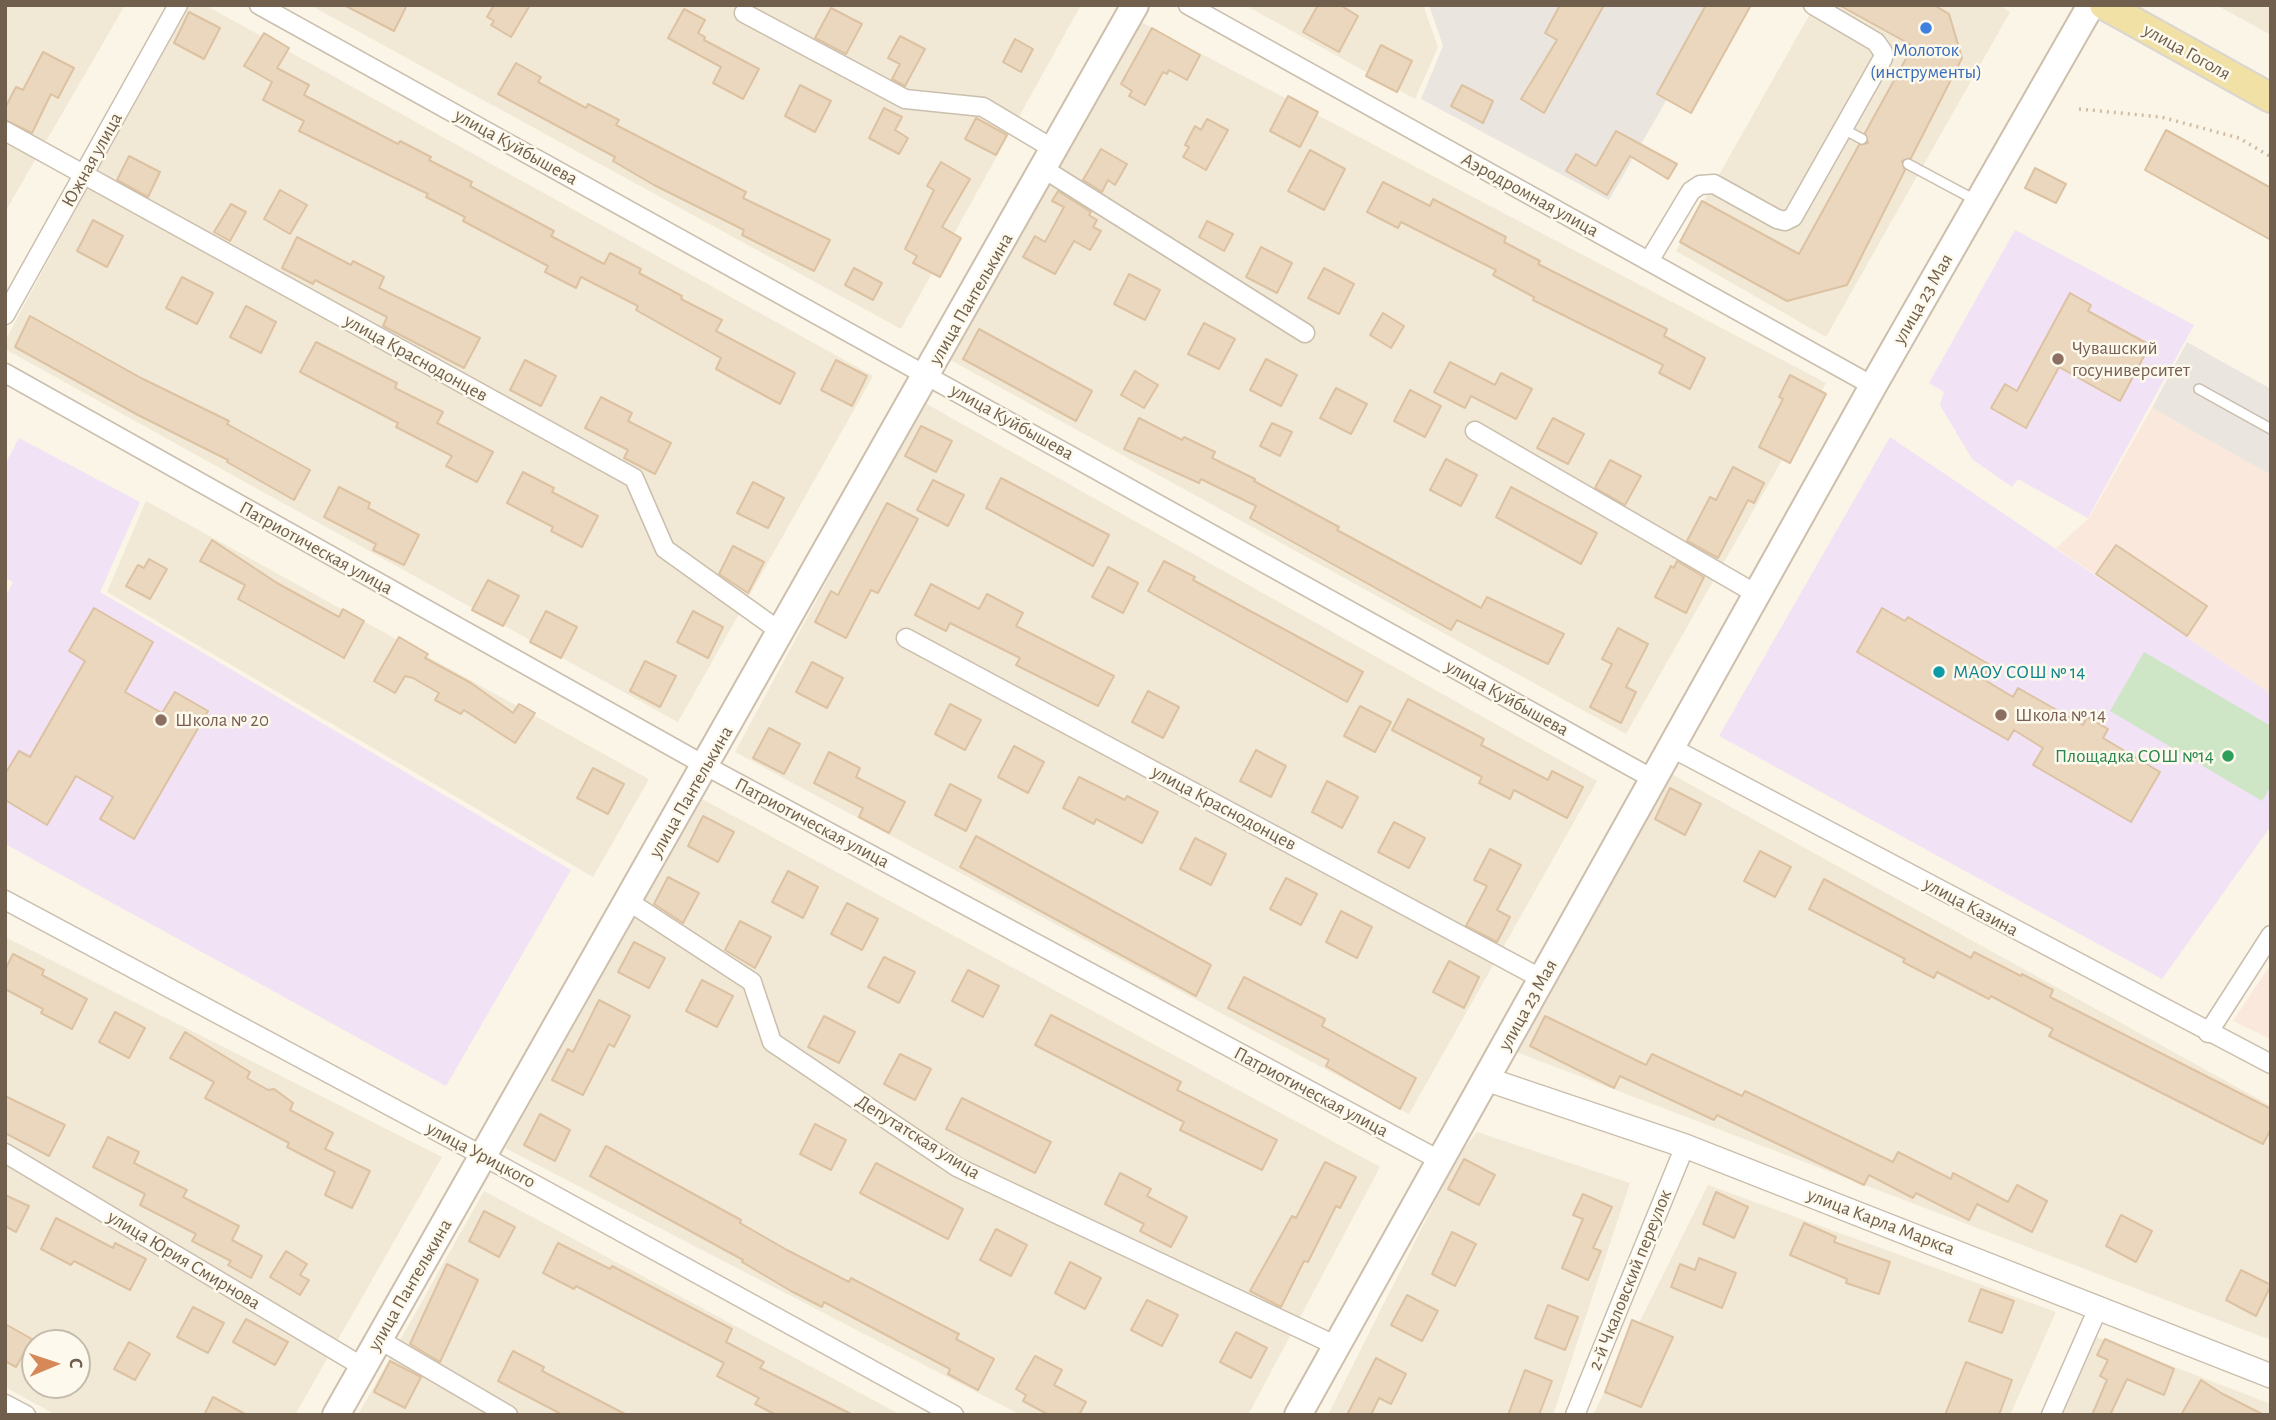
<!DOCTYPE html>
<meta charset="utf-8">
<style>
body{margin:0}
#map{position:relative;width:2276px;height:1420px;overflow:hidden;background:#faf5e6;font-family:"Alegreya Sans",sans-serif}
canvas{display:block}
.frame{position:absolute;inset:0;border:7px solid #705f4d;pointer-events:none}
.north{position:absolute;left:21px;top:1329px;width:70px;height:70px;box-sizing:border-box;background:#fdf9ec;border:2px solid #c5bbac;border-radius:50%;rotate:88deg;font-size:19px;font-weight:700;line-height:28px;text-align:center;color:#705f4d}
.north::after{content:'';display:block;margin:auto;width:24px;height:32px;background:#d78858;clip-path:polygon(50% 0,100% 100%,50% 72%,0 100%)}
</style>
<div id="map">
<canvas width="2276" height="1420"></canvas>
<div class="frame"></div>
<div class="north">С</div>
</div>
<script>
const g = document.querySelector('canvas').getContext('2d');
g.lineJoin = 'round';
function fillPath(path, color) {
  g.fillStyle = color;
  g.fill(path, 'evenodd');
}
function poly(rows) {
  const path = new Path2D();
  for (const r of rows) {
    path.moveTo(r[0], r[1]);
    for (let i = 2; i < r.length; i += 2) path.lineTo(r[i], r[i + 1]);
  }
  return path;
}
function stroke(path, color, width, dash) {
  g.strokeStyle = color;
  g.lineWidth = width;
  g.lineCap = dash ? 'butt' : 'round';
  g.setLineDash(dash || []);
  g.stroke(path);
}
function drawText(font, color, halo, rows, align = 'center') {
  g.font = font + ' "Alegreya Sans",sans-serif';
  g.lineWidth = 5;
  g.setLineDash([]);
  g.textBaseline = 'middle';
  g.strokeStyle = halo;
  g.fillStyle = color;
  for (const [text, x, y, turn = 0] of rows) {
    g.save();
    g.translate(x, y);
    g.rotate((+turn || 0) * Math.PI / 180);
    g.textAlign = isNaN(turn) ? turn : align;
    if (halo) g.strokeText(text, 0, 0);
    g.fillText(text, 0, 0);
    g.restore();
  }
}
fillPath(poly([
 [5,5,125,5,5,212],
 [185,5,205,5,873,376,678,722,5,349,5,341],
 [310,5,1081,5,901,329],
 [1245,5,1423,5,1438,47,1415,99],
 [1815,5,1998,5,2010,12,1826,337,1676,251],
 [2216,5,2271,5,2271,35],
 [1137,20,1826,383,1626,734,949,359],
 [923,402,1597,781,1409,1114,735,752],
 [146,501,649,779,593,877,107,592],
 [1664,770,2271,1106,2271,1340,1511,1050],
 [702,799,1380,1167,1248,1415,1021,1415,505,1148],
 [5,937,442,1157,295,1415,56,1415,5,1387],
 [35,1343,77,1343,77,1385,35,1385],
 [1477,1132,1630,1183,1553,1415,1328,1415,1457,1158],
 [1708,1185,2056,1312,2010,1415,1593,1415],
 [484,1191,901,1415,358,1415],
 [2091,1335,2271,1404,2271,1415,2057,1415]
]), '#f1e8d5');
fillPath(poly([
 [2152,408,2271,475,2271,694,2056,548,2089,518],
 [2271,964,2271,1039,2233,1021]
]), '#f9e8db');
fillPath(poly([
 [1429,5,1721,5,1609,200,1421,99,1443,46],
 [2187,342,2271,389,2271,475,2152,408]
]), '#eae6df');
fillPath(poly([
 [2015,230,2194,325,2088,518,2018,479,2012,487,1972,459,1940,405,1944,392,1929,383],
 [1890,437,2271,694,2271,826,2162,979,1719,736],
 [19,438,140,502,100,592,571,870,446,1086,5,844,5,597,13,582,5,578,5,465]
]), '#f2e2f6');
fillPath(poly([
 [2144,652,2271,726,2271,786,2262,801,2110,711]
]), '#cee6c6');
const building = poly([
 [344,5,407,5,394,31,344,5],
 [494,5,530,5,511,37,491,25,494,21,487,17,494,5],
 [1318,5,1340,5,1358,16,1339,52,1303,32,1318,5],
 [1560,5,1604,5,1544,113,1521,99,1557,40,1545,33,1560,5],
 [1706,5,1751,5,1691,113,1657,94,1706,5],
 [1839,5,1934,5,1949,14,1962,58,1911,158,1902,161,1905,170,1847,285,1787,301,1680,242,1702,201,1799,254,1859,145,1868,143,1865,133,1913,46,1839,5],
 [831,8,862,24,846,54,815,38,831,8],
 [684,9,705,20,698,33,705,37,704,40,759,69,743,99,713,83,721,67,668,38,684,9],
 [189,12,220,28,204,59,174,43,189,12],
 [1152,28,1200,55,1187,80,1169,70,1167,74,1163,72,1145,105,1129,96,1132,91,1121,84,1152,28],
 [264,33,289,48,277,68,309,85,304,95,398,144,400,141,431,157,429,160,472,182,470,186,554,231,551,236,604,264,610,253,641,269,639,273,682,296,681,299,722,320,716,331,795,373,780,404,716,369,721,358,636,310,638,306,581,277,576,288,545,272,548,266,463,221,465,217,426,197,428,194,299,131,304,121,263,100,272,82,244,66,264,33],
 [900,36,925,49,905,86,892,79,900,64,888,58,900,36],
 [1015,39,1033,49,1021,72,1003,62,1015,39],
 [1381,45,1412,61,1397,92,1366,76,1381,45],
 [43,52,74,68,58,98,51,94,32,133,5,120,5,108,16,87,23,90,43,52],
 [516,63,541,77,538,82,586,108,588,104,619,120,616,125,746,192,743,198,830,240,814,271,742,235,744,230,654,185,613,161,615,157,498,94,516,63],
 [800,85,831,101,815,132,785,116,800,85],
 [1462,85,1493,101,1483,123,1451,106,1462,85],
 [1288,96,1318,112,1300,147,1270,131,1288,96],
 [884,108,902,117,895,130,908,138,899,154,869,138,884,108],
 [976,118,1007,135,996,155,965,139,976,118],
 [1207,119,1228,130,1206,170,1183,157,1189,147,1185,145,1195,126,1201,130,1207,119],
 [2166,130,2271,188,2271,240,2145,170,2166,130],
 [1616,131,1677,164,1668,179,1630,156,1607,195,1566,171,1576,154,1596,166,1616,131],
 [1101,149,1127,164,1115,185,1108,180,1102,192,1083,180,1101,149],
 [1310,150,1345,169,1324,210,1288,191,1310,150],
 [129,156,160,172,148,197,117,180,129,156],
 [941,162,970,179,942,227,961,238,940,277,913,263,917,256,905,249,934,190,927,186,941,162],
 [2035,168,2066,184,2056,203,2025,188,2035,168],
 [1383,182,1430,206,1433,199,1506,237,1504,242,1540,261,1538,264,1667,329,1664,336,1705,358,1690,389,1659,373,1663,365,1533,300,1534,297,1493,275,1496,270,1401,222,1398,228,1367,212,1383,182],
 [280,190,307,205,290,234,264,219,280,190],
 [1058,191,1091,212,1089,215,1097,220,1093,227,1101,231,1090,250,1074,241,1055,274,1023,257,1035,236,1045,242,1064,207,1052,201,1058,191],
 [231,204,246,212,230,241,214,232,231,204],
 [93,220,123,236,107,267,77,251,93,220],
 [1207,221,1233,234,1224,251,1199,237,1207,221],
 [297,237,351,265,353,261,384,277,379,288,480,338,464,368,383,326,387,317,315,280,313,284,282,268,297,237],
 [1261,247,1292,263,1277,293,1246,277,1261,247],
 [854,268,882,283,873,300,845,285,854,268],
 [1324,268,1354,284,1339,314,1308,298,1324,268],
 [1129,274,1160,290,1145,320,1114,304,1129,274],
 [182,277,213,293,197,324,166,308,182,277],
 [2070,293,2091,305,2088,311,2150,345,2120,401,2059,367,2026,428,1991,408,2005,384,2017,391,2070,293],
 [246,306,276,322,261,353,230,337,246,306],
 [1383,313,1404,326,1391,348,1370,335,1383,313],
 [30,316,141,378,229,421,227,424,310,470,294,500,227,462,228,460,138,415,15,347,30,316],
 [1204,323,1235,339,1219,369,1188,354,1204,323],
 [979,329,1092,391,1076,421,963,359,979,329],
 [316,342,397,383,395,388,443,412,437,423,493,452,477,482,446,466,452,456,396,427,398,423,300,372,316,342],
 [1266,359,1297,375,1281,406,1250,390,1266,359],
 [525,360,556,376,541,406,510,390,525,360],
 [836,360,867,376,852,406,821,390,836,360],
 [1450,362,1495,385,1501,373,1532,389,1516,419,1471,396,1465,408,1434,392,1450,362],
 [1135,371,1158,385,1144,408,1121,395,1135,371],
 [1790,375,1826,394,1790,463,1759,447,1783,399,1779,397,1790,375],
 [1336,388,1367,404,1351,434,1320,418,1336,388],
 [1410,390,1441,406,1425,437,1394,421,1410,390],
 [601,397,632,413,628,421,671,443,655,474,624,458,628,450,585,428,601,397],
 [1139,418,1182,440,1184,437,1215,452,1212,458,1255,479,1254,481,1339,527,1337,530,1481,608,1487,597,1564,634,1548,664,1457,620,1451,630,1250,518,1256,506,1201,479,1199,483,1124,449,1139,418],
 [1553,418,1584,434,1568,464,1537,448,1553,418],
 [1272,423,1292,432,1280,456,1260,446,1272,423],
 [921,426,952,441,936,472,905,456,921,426],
 [1446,459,1477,475,1461,506,1430,490,1446,459],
 [1610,460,1641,476,1625,505,1595,488,1610,460],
 [1733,467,1764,483,1754,503,1748,500,1718,558,1687,541,1710,497,1716,500,1733,467],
 [523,472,554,488,552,492,598,516,582,547,551,531,553,527,507,503,523,472],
 [1001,478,1109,535,1093,566,986,508,1001,478],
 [933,480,964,495,948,526,917,510,933,480],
 [753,482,784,498,768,528,737,513,753,482],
 [339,487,370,503,368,508,419,535,404,565,373,550,376,544,324,517,339,487],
 [1511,487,1597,533,1581,564,1496,517,1511,487],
 [887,503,918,519,878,593,871,590,846,638,815,622,831,591,838,595,887,503],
 [212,540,277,583,339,617,343,609,364,621,344,658,238,599,245,585,200,561,212,540],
 [2116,545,2207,606,2187,636,2096,574,2116,545],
 [733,546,764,562,748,593,719,574,733,546],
 [149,559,167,569,150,599,126,586,138,565,144,568,149,559],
 [1164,561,1195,577,1193,580,1363,672,1347,702,1148,591,1164,561],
 [1677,561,1704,577,1686,613,1655,597,1671,566,1674,568,1677,561],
 [1108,567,1138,583,1123,613,1092,597,1108,567],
 [488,580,519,596,503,626,472,610,488,580],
 [931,584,979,609,987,594,1023,613,1016,626,1114,676,1098,706,1016,665,1020,658,950,623,946,631,915,615,931,584],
 [94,608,153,642,125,692,162,713,175,692,208,711,134,839,100,819,113,797,76,776,47,825,5,800,5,774,19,751,30,757,85,661,69,651,94,608],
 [1882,608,1905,621,1908,617,1990,665,1983,679,2013,697,2018,688,2083,725,2087,717,2108,729,2103,738,2160,772,2131,822,2033,765,2043,748,2014,730,2008,740,1857,652,1882,608],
 [546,611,577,627,561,658,530,642,546,611],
 [693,611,723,627,708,658,677,642,693,611],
 [1618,628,1648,644,1626,687,1636,692,1621,723,1590,707,1612,664,1602,659,1618,628],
 [399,637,428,654,425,658,471,683,513,713,519,704,535,713,515,743,464,710,461,714,435,700,439,693,413,678,405,676,395,693,374,681,399,637],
 [645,661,676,676,660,707,630,691,645,661],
 [812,662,843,678,827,708,796,692,812,662],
 [1148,691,1179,707,1163,738,1132,722,1148,691],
 [1408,699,1484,739,1481,745,1548,780,1552,771,1583,787,1567,818,1514,790,1510,799,1479,783,1482,777,1392,730,1408,699],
 [950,704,981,720,965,750,935,734,950,704],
 [1360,706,1391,722,1375,752,1344,736,1360,706],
 [769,728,800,744,784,774,753,758,769,728],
 [1014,746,1044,762,1028,793,998,777,1014,746],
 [1256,750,1286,766,1271,797,1240,781,1256,750],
 [829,752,860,768,856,777,905,802,889,833,859,817,863,808,814,783,829,752],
 [593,768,624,784,608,814,577,798,593,768],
 [1079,777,1125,800,1127,796,1158,812,1142,843,1096,819,1094,824,1063,808,1079,777],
 [1327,781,1358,797,1342,828,1312,812,1327,781],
 [950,784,981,800,966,831,935,815,950,784],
 [1670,788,1701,804,1685,835,1655,819,1670,788],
 [703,816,734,832,718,862,688,846,703,816],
 [1394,822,1425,838,1409,868,1378,852,1394,822],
 [976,836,1211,965,1196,996,960,867,976,836],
 [1195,838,1226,854,1211,885,1180,869,1195,838],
 [1490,849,1521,865,1497,910,1510,917,1497,942,1466,926,1487,886,1474,880,1490,849],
 [1760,851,1791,867,1775,897,1744,881,1760,851],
 [788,871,818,887,803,918,772,902,788,871],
 [668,877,699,893,683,923,654,904,668,877],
 [1286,878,1317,894,1301,925,1270,909,1286,878],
 [1824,879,1971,958,1974,952,2021,976,2022,974,2053,990,2050,997,2271,1109,2271,1129,2263,1144,2049,1036,2053,1029,1991,996,1989,999,1937,972,1934,978,1903,962,1905,959,1809,909,1824,879],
 [847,903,878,919,862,950,831,934,847,903],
 [1341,911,1372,927,1357,958,1326,942,1341,911],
 [740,921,771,937,755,968,725,950,740,921],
 [634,942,665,958,649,988,618,972,634,942],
 [13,954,44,970,42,975,87,999,72,1029,41,1013,43,1009,5,989,5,970,13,954],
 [884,957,915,972,899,1003,868,987,884,957],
 [1449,961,1479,977,1464,1008,1433,992,1449,961],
 [968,970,999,986,983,1017,952,1001,968,970],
 [1244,977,1325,1019,1322,1026,1416,1078,1400,1109,1326,1066,1329,1060,1228,1008,1244,977],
 [702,980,733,996,717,1027,686,1011,702,980],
 [599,1000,630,1016,614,1047,609,1044,583,1095,552,1080,568,1049,573,1052,599,1000],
 [115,1012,145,1028,129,1058,99,1042,115,1012],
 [1051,1015,1181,1082,1177,1090,1277,1140,1262,1170,1180,1130,1184,1122,1035,1045,1051,1015],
 [824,1016,855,1032,839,1063,808,1047,824,1016],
 [1545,1016,1646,1065,1652,1054,1742,1096,1745,1091,1893,1162,1898,1152,1951,1179,1953,1173,2008,1202,2017,1185,2047,1201,2032,1232,1977,1204,1969,1220,1916,1193,1913,1198,1869,1175,1864,1185,1717,1115,1714,1120,1620,1076,1614,1088,1530,1046,1545,1016],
 [185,1032,250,1072,247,1078,268,1090,274,1089,293,1103,290,1110,333,1133,325,1149,370,1171,352,1208,325,1195,335,1172,287,1147,289,1143,205,1098,214,1082,170,1058,185,1032],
 [900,1054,931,1069,915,1100,884,1084,900,1054],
 [5,1096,65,1125,49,1156,5,1133,5,1096],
 [962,1098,1051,1142,1035,1173,946,1129,962,1098],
 [540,1114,570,1130,555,1161,524,1145,540,1114],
 [815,1124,846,1140,831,1170,800,1154,815,1124],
 [108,1137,139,1152,134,1163,187,1190,183,1197,239,1226,232,1240,262,1256,251,1278,228,1265,231,1261,192,1241,196,1234,140,1205,145,1194,93,1167,108,1137],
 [606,1146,741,1220,740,1223,787,1250,849,1282,851,1278,959,1334,956,1339,994,1359,978,1390,948,1374,950,1369,824,1302,822,1307,791,1291,742,1262,743,1260,590,1176,606,1146],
 [1464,1159,1495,1175,1479,1205,1448,1189,1464,1159],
 [1325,1162,1356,1177,1340,1208,1336,1206,1308,1262,1304,1261,1281,1307,1250,1291,1292,1216,1296,1218,1325,1162],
 [876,1163,963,1209,948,1239,860,1193,876,1163],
 [1120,1173,1151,1189,1147,1196,1187,1217,1171,1247,1140,1231,1144,1224,1105,1204,1120,1173],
 [1716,1192,1748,1207,1734,1238,1703,1224,1716,1192],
 [1583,1194,1612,1207,1593,1248,1601,1251,1588,1280,1562,1268,1583,1219,1573,1215,1583,1194],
 [5,1195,29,1206,16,1232,5,1226,5,1195],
 [484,1211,515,1227,499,1257,469,1241,484,1211],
 [2121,1215,2152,1231,2136,1262,2106,1246,2121,1215],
 [56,1218,113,1248,115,1243,146,1259,130,1290,74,1261,71,1265,41,1249,56,1218],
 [1804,1223,1836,1237,1834,1242,1890,1262,1879,1294,1846,1283,1847,1279,1790,1255,1804,1223],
 [996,1229,1027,1245,1011,1276,980,1260,996,1229],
 [1452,1232,1476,1244,1455,1286,1432,1274,1452,1232],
 [558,1243,610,1269,612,1266,732,1329,726,1342,764,1362,760,1368,853,1415,776,1415,755,1404,759,1398,717,1376,724,1363,576,1286,574,1289,543,1273,558,1243],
 [286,1251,307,1264,300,1275,309,1280,300,1295,270,1277,286,1251],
 [1699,1258,1736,1273,1722,1308,1671,1287,1680,1264,1695,1270,1699,1258],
 [1070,1262,1101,1278,1085,1309,1055,1293,1070,1262],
 [447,1264,478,1280,440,1362,410,1344,447,1264],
 [2241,1270,2271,1285,2256,1316,2226,1300,2241,1270],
 [1981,1289,2014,1301,2002,1333,1969,1321,1981,1289],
 [1407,1295,1438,1311,1422,1341,1391,1325,1407,1295],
 [1147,1300,1178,1315,1162,1346,1131,1330,1147,1300],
 [1548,1305,1578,1317,1565,1350,1535,1338,1548,1305],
 [193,1307,224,1323,208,1353,177,1337,193,1307],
 [246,1319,288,1342,275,1365,233,1342,246,1319],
 [1632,1320,1673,1337,1641,1407,1605,1392,1632,1320],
 [5,1324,32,1339,16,1367,5,1361,5,1324],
 [1236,1332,1267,1348,1251,1378,1220,1362,1236,1332],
 [2105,1339,2174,1369,2164,1395,2127,1379,2110,1415,2092,1415,2107,1380,2100,1376,2108,1360,2097,1355,2105,1339],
 [129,1342,150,1354,135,1380,114,1369,129,1342],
 [513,1351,544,1367,542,1371,627,1415,563,1415,498,1381,513,1351],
 [1035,1356,1062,1370,1054,1385,1086,1402,1079,1415,1049,1415,1023,1401,1026,1395,1016,1389,1035,1356],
 [1376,1358,1406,1374,1391,1404,1379,1398,1371,1415,1347,1415,1376,1358],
 [390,1361,421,1377,405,1408,374,1392,390,1361],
 [1966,1362,2012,1380,1999,1415,1945,1415,1966,1362],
 [1525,1370,1552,1381,1539,1415,1508,1415,1525,1370],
 [2201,1380,2221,1393,2264,1415,2181,1415,2201,1380],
 [213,1397,247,1415,204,1415,213,1397]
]);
fillPath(building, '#ead7be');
stroke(building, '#ddc2a2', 2);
const service = poly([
 [1845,130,1862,139],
 [1908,164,1977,201],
 [2199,389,2271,429]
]);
const minor = poly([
 [259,5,1653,779],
 [1188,5,1873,386],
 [744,13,905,99,983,107,1055,150],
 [5,131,634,478,665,549,781,632],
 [1044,169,1305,333],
 [1649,261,1691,191,1700,185,1714,184,1777,219,1785,221,1793,217,1883,58,1883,52,1876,42,1813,5],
 [5,315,178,5],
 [5,373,706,766,1441,1161],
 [1475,431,1758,595],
 [906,638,1542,979],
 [1672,748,2271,1064],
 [5,900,483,1156,954,1415],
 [628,901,752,982,772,1042,957,1167,1337,1346],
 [2208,1033,2271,935],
 [5,1153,363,1367],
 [380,1340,508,1415],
 [5,1404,26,1415],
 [1575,1415,1685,1146],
 [2051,1415,2099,1306]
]);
const tertiary = poly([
 [1486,1079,1685,1146,2271,1376]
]);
const secondary = poly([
 [336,1415,1135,5],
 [1298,1415,1873,386,2091,5]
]);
const primary = poly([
 [2104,5,2271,98]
]);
stroke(service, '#cabead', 12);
stroke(minor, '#cabead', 21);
stroke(tertiary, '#cabead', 26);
stroke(secondary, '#cdbfab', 30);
stroke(primary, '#dad5d1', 32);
stroke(poly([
 [2079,109,2161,117,2239,138,2271,157]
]), '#d1bca4', 3.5, [2, 5]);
stroke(service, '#fff', 9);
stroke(minor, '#fff', 18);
stroke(tertiary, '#fff', 23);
stroke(secondary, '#fff', 26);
stroke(primary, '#f1e1a5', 28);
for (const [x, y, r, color] of [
 [1926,28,7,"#3f7fe0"],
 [2058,359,7,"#8d6e63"],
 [1939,672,7,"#0f9aa8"],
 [2001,715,7,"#8d6e63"],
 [161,720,7,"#8d6e63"],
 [2228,756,7,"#2e9e5b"]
]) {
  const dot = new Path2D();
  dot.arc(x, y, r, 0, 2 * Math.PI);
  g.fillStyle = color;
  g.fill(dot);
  stroke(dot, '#fdf9ec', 2.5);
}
drawText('19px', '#366cbe', '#fdf9ec', [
 ["Молоток",1926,50],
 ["(инструменты)",1926,72]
]);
drawText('19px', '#705f4d', '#fdf9ec', [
 ["улица Гоголя",2187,52,29],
 ["улица Куйбышева",516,147,29],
 ["Южная улица",92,160,-61],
 ["Аэродромная улица",1530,195,29],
 ["улица Пантелькина",971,299,-60],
 ["улица 23 Мая",1923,299,-60],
 ["улица Краснодонцев",416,358,29],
 ["улица Куйбышева",1012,422,29],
 ["Патриотическая улица",316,548,29],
 ["улица Куйбышева",1507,698,29],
 ["улица Пантелькина",691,792,-60],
 ["улица Краснодонцев",1224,808,28],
 ["Патриотическая улица",812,823,28],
 ["улица Казина",1971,907,28],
 ["улица 23 Мая",1528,1005,-61],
 ["Патриотическая улица",1311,1092,28],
 ["Депутатская улица",918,1137,32],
 ["улица Урицкого",481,1155,28],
 ["улица Карла Маркса",1881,1222,21],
 ["улица Юрия Смирнова",184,1260,31],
 ["2-й Чкаловский переулок",1630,1280,-68],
 ["улица Пантелькина",410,1285,-60]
]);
drawText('19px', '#785e54', '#fdf9ec', [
 ["Чувашский",2072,348],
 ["госуниверситет",2072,370],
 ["Школа № 14",2015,715],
 ["Школа № 20",175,720]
], 'left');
drawText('19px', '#0d838f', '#fdf9ec', [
 ["МАОУ СОШ № 14",1953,672]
], 'left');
drawText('19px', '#27864d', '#fdf9ec', [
 ["Площадка СОШ №14",2214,756]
], 'right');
</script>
